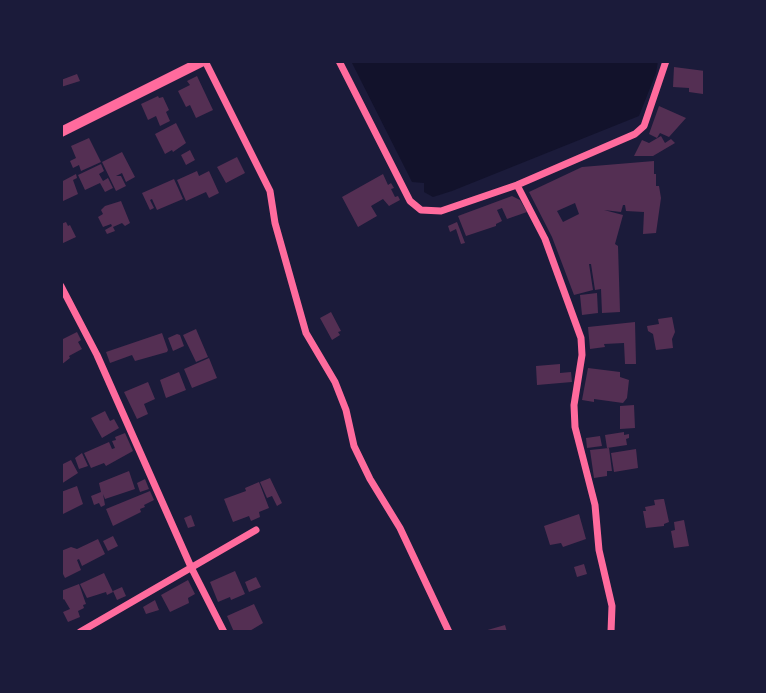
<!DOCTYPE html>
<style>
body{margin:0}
#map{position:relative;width:766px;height:693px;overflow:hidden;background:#1b1b3a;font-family:"Fira Sans Condensed",sans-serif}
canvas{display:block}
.frame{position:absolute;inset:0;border:63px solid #1b1b3a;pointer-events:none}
</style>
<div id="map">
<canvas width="766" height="693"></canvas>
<div class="frame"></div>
</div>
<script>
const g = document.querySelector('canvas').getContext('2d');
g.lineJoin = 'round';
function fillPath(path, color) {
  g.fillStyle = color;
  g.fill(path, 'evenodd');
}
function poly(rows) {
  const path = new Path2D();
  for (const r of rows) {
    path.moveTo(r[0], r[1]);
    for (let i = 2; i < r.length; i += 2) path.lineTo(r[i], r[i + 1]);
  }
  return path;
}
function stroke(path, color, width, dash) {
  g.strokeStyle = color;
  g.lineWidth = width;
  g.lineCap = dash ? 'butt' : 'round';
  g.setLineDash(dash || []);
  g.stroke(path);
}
fillPath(poly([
 [351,61,658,61,656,73,639,116,452,191,433,197,424,192,424,183,412,182]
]), '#12122b');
fillPath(poly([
 [674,67,705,71,703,94,689,92,689,88,673,87],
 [77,74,80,81,61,87,61,80],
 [197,76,213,110,196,118,190,105,186,107,178,91,190,85,187,81],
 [158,96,159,98,163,97,169,110,166,112,170,121,160,126,156,116,148,120,141,104],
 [659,106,686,118,669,137,660,133,657,138,649,134],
 [176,123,186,143,173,152,172,150,165,154,155,134],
 [661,136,665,143,671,139,675,143,653,156,634,156,642,140,649,143],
 [89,138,101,162,81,171,79,165,73,168,70,161,76,158,71,146],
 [190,150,195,160,186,165,181,155],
 [122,152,135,177,126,182,122,173,116,176,121,176,126,186,116,191,102,162],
 [237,157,245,173,226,183,217,167],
 [654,161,654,174,656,174,656,186,659,186,661,198,656,233,643,234,644,212,626,211,625,205,623,205,621,212,604,210,623,215,615,244,618,246,620,312,602,313,601,289,595,290,591,264,589,264,593,290,574,295,552,237,529,192,582,167],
 [575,203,579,214,563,222,557,211],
 [101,164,104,171,99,174,103,181,108,178,113,188,105,192,100,183,85,190,78,175],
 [197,171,199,176,209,171,219,193,209,198,206,192,186,201,177,180],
 [76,174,77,178,73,180,78,194,61,202,61,182],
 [383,174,388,185,391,183,394,188,391,189,395,197,398,196,400,200,389,206,383,199,371,206,377,216,358,227,342,197],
 [174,179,183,199,157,210,152,199,150,200,154,208,150,210,142,193],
 [512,196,520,200,527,212,507,219,502,208,497,210,502,221,496,224,496,226,466,236,458,216],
 [121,201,130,223,125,226,122,223,113,227,115,231,107,234,105,230,112,226,111,224,103,227,98,217,103,214,101,210,105,206],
 [66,222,68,226,70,225,76,237,61,244,61,224],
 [457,222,465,243,461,244,456,229,450,232,448,226],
 [597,293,598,313,582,315,580,295],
 [331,312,341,331,338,332,340,335,332,340,320,318],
 [672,317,675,332,672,339,673,348,656,350,653,334,648,331,647,326,659,324,658,319],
 [635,322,636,364,625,364,624,343,604,344,605,347,590,349,588,327],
 [196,329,208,357,196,362,183,335],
 [77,332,81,340,78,342,82,349,69,356,70,358,61,365,61,340],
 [162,333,168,350,167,352,135,361,132,355,110,363,106,352],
 [177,334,180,335,184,346,173,351,168,338],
 [209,358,217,378,192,388,184,369],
 [560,364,560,373,571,372,572,382,537,385,536,366],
 [588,368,620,372,620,377,629,380,627,398,623,403,594,399,594,402,582,400],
 [179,372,186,390,166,398,160,380],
 [148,382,155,399,144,404,148,414,137,419,124,392],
 [634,405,635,428,620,429,620,406],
 [105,411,110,421,114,419,119,428,102,438,91,418],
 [624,432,624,435,629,434,629,438,626,439,627,445,607,448,605,435],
 [125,433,133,451,106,466,104,463,91,468,84,453,109,442,112,449,115,448,112,441,116,440,115,437],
 [600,436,602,446,587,448,586,438],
 [609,448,612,471,607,471,607,476,594,478,590,450],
 [636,449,638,468,614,472,611,453],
 [82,453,88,466,79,469,75,458],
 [71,460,78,473,61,484,61,465],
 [129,471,135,489,105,499,103,494,105,505,101,507,99,503,94,505,91,496,101,492,99,483],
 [270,478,282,503,277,506,272,496,267,498,260,482],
 [145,479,149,489,140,492,137,483],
 [259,482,269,508,259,512,260,517,251,521,249,516,233,522,224,499,246,491,245,488],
 [77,486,83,504,63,514,61,492],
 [150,491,154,500,144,505,145,507,140,509,141,512,113,526,106,509],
 [662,499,664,499,669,522,664,524,664,526,646,528,643,511,646,511,645,507,655,505,654,500],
 [579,514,586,539,563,547,561,543,550,545,544,526],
 [191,515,195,526,188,528,184,518],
 [684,520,689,546,674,548,671,531,675,530,674,522],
 [113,536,118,546,108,551,103,541],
 [98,539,105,554,82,566,79,559,77,560,81,570,65,578,63,574,61,575,61,551,71,547,77,549],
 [584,564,587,574,577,577,574,567],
 [235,571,245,594,231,600,230,597,218,602,210,582],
 [104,573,113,592,107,595,106,592,87,598,80,584],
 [256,577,261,587,249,592,245,582],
 [188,580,195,594,188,598,189,603,170,612,161,595],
 [79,584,86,604,83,605,84,608,78,611,80,617,68,622,63,612,70,609,64,599,61,601,61,591],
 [122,587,126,596,117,600,113,591],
 [155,600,159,610,146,614,143,607],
 [254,604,263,623,248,632,234,632,227,616],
 [505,625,507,632,484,632,484,631]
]), '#542f53');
stroke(poly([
 [205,61,270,191,275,223,306,333,335,382,346,410,354,446,370,479,400,528,449,632],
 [339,61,410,201,421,210,441,211,517,185,635,134,644,126,666,61],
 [517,185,545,239,581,338,582,355,574,405,575,427,595,505,599,550,612,606,611,632],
 [61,286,97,355,191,567,224,632],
 [80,632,256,530]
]), '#ff6b9d', 7);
stroke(poly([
 [61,132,203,61]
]), '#ff6b9d', 10);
</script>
